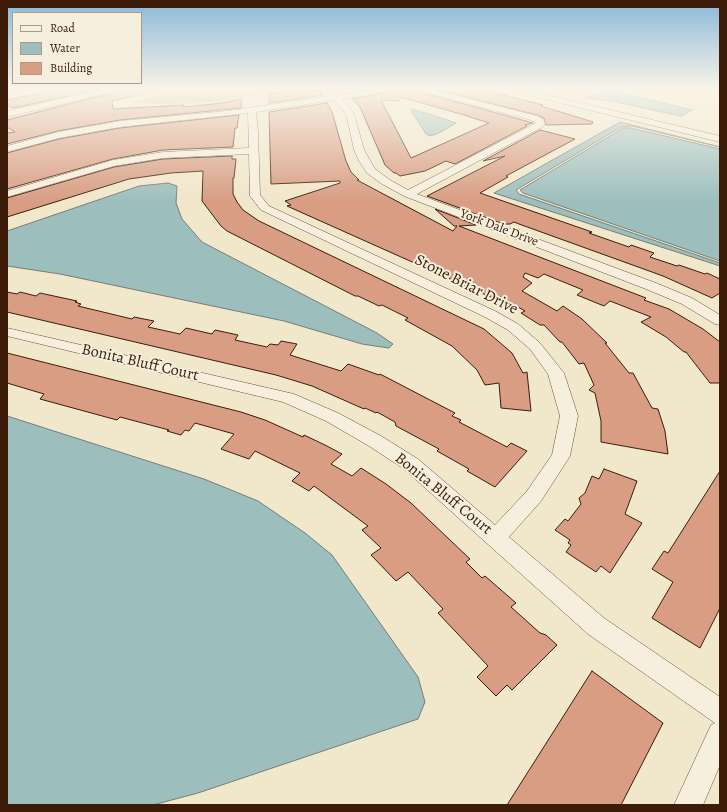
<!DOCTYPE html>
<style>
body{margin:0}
#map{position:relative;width:727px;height:812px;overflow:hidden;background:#f1e7cb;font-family:Alegreya,serif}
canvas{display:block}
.frame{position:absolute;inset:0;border:8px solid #3c1c09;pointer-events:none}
.legend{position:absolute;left:12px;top:12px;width:130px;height:72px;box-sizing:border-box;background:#f6efdd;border:1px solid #ac9b88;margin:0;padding:5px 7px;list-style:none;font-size:12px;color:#3c1c09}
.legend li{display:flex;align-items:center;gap:8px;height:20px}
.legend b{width:20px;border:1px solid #ac9b88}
</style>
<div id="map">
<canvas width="727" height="812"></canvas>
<div class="frame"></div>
<ul class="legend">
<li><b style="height:5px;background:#f6efdd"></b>Road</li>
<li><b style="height:11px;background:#9cbebd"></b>Water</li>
<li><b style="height:11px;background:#d89d83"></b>Building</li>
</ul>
</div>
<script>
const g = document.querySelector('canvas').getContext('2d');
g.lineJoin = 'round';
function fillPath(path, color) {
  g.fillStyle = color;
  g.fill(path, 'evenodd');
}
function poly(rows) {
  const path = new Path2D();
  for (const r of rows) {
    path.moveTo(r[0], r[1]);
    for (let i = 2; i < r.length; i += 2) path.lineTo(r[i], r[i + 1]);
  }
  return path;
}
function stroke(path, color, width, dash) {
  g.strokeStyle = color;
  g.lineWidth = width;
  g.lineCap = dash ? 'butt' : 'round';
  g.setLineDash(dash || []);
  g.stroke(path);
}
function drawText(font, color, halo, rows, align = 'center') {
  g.font = font + ' Alegreya,serif';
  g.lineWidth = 4;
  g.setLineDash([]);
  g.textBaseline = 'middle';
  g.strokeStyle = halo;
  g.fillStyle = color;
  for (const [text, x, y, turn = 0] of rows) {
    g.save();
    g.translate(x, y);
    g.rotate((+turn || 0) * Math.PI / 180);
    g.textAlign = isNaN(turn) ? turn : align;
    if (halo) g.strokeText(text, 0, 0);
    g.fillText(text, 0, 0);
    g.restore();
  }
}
fillPath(poly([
 [177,89,295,89,205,103,159,104,132,103]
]), '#c1c392');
const water = poly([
 [611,90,675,106,692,110,681,116,612,101,584,98,611,90],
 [412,109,435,116,456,123,439,133,430,136,426,134,412,112,412,109],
 [620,122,720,147,632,126,621,127,516,190,519,194,720,263,720,266,494,193,620,122],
 [623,128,631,128,720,149,720,261,523,193,520,190,623,128],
 [168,183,177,186,176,203,182,219,202,242,377,333,393,344,389,348,362,344,284,321,60,274,7,266,7,231,139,186,168,183],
 [7,416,204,479,258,501,305,533,332,555,418,677,425,702,418,719,198,793,153,805,7,805,7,416]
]);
fillPath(water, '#9cbebd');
stroke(water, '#767d75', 1);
const building = poly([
 [60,89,100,89,13,108,7,105,7,100,60,89],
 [118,89,145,89,145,93,112,101,113,109,184,105,183,107,223,103,242,99,241,108,120,120,58,131,7,144,7,133,15,132,7,127,7,120,116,92,118,89],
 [308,89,318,89,323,95,269,103,269,94,308,89],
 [393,89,419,89,420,92,533,123,525,125,527,126,455,164,446,161,425,171,400,176,396,173,394,173,385,165,360,107,352,99,389,92,393,89],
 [401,97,464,115,489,123,411,158,381,100,399,101,401,97],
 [434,89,480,89,543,105,541,106,593,122,592,124,546,125,544,118,537,115,434,89],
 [327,103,332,112,346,161,351,172,359,180,357,180,453,231,457,226,454,226,435,209,476,225,459,226,646,298,644,300,669,309,703,329,720,342,720,383,710,383,686,352,684,352,666,337,641,322,651,317,610,301,604,306,577,295,583,290,544,274,538,278,525,273,523,277,532,283,522,291,557,311,563,306,582,319,607,343,605,343,629,373,633,373,652,408,658,409,665,431,668,454,601,442,601,421,595,393,589,390,594,385,584,363,579,364,562,342,560,342,544,325,540,325,521,313,525,311,499,296,496,299,486,295,287,206,291,205,285,201,340,183,340,181,271,184,269,112,327,103],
 [239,115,237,128,235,128,233,147,163,150,113,159,7,189,7,153,59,139,120,128,239,115],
 [540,130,575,139,506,176,508,177,480,193,592,232,589,233,629,247,631,245,654,253,650,257,677,266,679,265,705,274,707,273,720,279,720,293,712,298,663,276,519,224,514,222,510,224,503,224,427,196,505,156,483,161,540,130],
 [232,156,232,159,236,159,234,178,233,178,233,194,237,202,243,210,259,221,282,232,484,329,512,353,523,373,527,372,531,411,501,408,499,383,485,385,477,370,452,346,405,320,408,318,382,305,379,306,358,296,355,296,227,231,221,226,202,201,203,171,171,173,129,179,7,217,7,198,114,167,163,159,232,156],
 [7,292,17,294,20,292,36,296,40,293,77,301,75,302,81,304,78,306,132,319,134,317,154,321,148,327,180,334,186,328,212,334,215,330,238,335,235,340,267,347,270,344,278,345,281,341,297,344,290,355,341,371,348,364,379,375,380,374,455,413,452,416,461,420,459,422,507,447,511,443,527,451,495,487,467,471,469,469,437,451,439,449,396,426,395,422,377,412,376,413,365,408,364,409,312,386,276,375,7,312,7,292],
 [7,353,241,412,265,420,303,437,304,435,325,445,342,454,331,464,352,476,361,468,386,484,411,503,470,559,466,562,482,578,485,576,516,603,511,607,540,633,546,635,557,645,512,690,507,685,496,696,477,677,488,666,438,613,443,609,408,572,396,581,371,555,381,548,362,530,368,526,314,486,309,491,292,481,300,473,255,451,249,459,221,449,234,434,195,423,189,431,185,430,181,435,167,431,169,430,120,417,117,420,40,399,44,394,7,383,7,353],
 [604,469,637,481,625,514,642,523,610,573,601,566,596,572,566,552,571,545,568,543,570,540,555,530,565,519,568,521,581,504,579,498,585,493,592,476,599,479,604,469],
 [720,471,720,608,700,648,652,618,673,582,652,569,664,551,668,553,720,471],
 [592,671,663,723,621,805,507,805,592,671]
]);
fillPath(building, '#d89d83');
stroke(building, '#3c1c09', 1);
const minor = poly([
 [105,89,117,89,116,91,7,117,7,111,105,89],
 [320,89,328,89,338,95,377,89,392,89,389,91,342,99,349,106,355,117,364,150,375,169,390,180,408,190,536,123,531,120,420,91,420,89,430,89,537,116,543,119,545,124,544,126,417,194,656,283,692,298,720,315,720,325,715,324,682,304,646,289,404,196,382,184,367,173,359,161,354,150,347,117,342,109,334,100,256,112,258,132,260,195,269,206,495,311,518,324,540,343,564,373,578,416,570,456,541,501,509,537,604,618,720,697,720,765,703,805,674,805,711,725,715,723,588,634,404,469,369,446,326,421,283,402,7,336,7,328,294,394,338,413,381,436,418,459,495,525,527,491,552,455,560,416,548,374,530,349,508,330,485,317,261,210,250,196,249,154,163,158,114,166,7,197,7,191,113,160,163,152,249,148,248,113,120,127,59,138,7,152,7,146,58,132,120,121,228,111,329,96,320,89],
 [512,89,522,89,720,136,720,142,512,91,512,89]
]);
stroke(minor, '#694f3a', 1);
fillPath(minor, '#f6efdd');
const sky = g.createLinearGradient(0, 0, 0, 202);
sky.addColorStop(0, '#89b8d7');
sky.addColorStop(0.44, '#f9f4e8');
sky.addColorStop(1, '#f9f4e800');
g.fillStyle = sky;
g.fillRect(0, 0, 727, 202);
drawText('13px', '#3c1c09', '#f6efdd', [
 ["York Dale Drive",499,228,21]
]);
drawText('16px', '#3c1c09', '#f6efdd', [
 ["Stone Briar Drive",466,285,27],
 ["Bonita Bluff Court",140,363,13],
 ["Bonita Bluff Court",443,494,39]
]);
</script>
